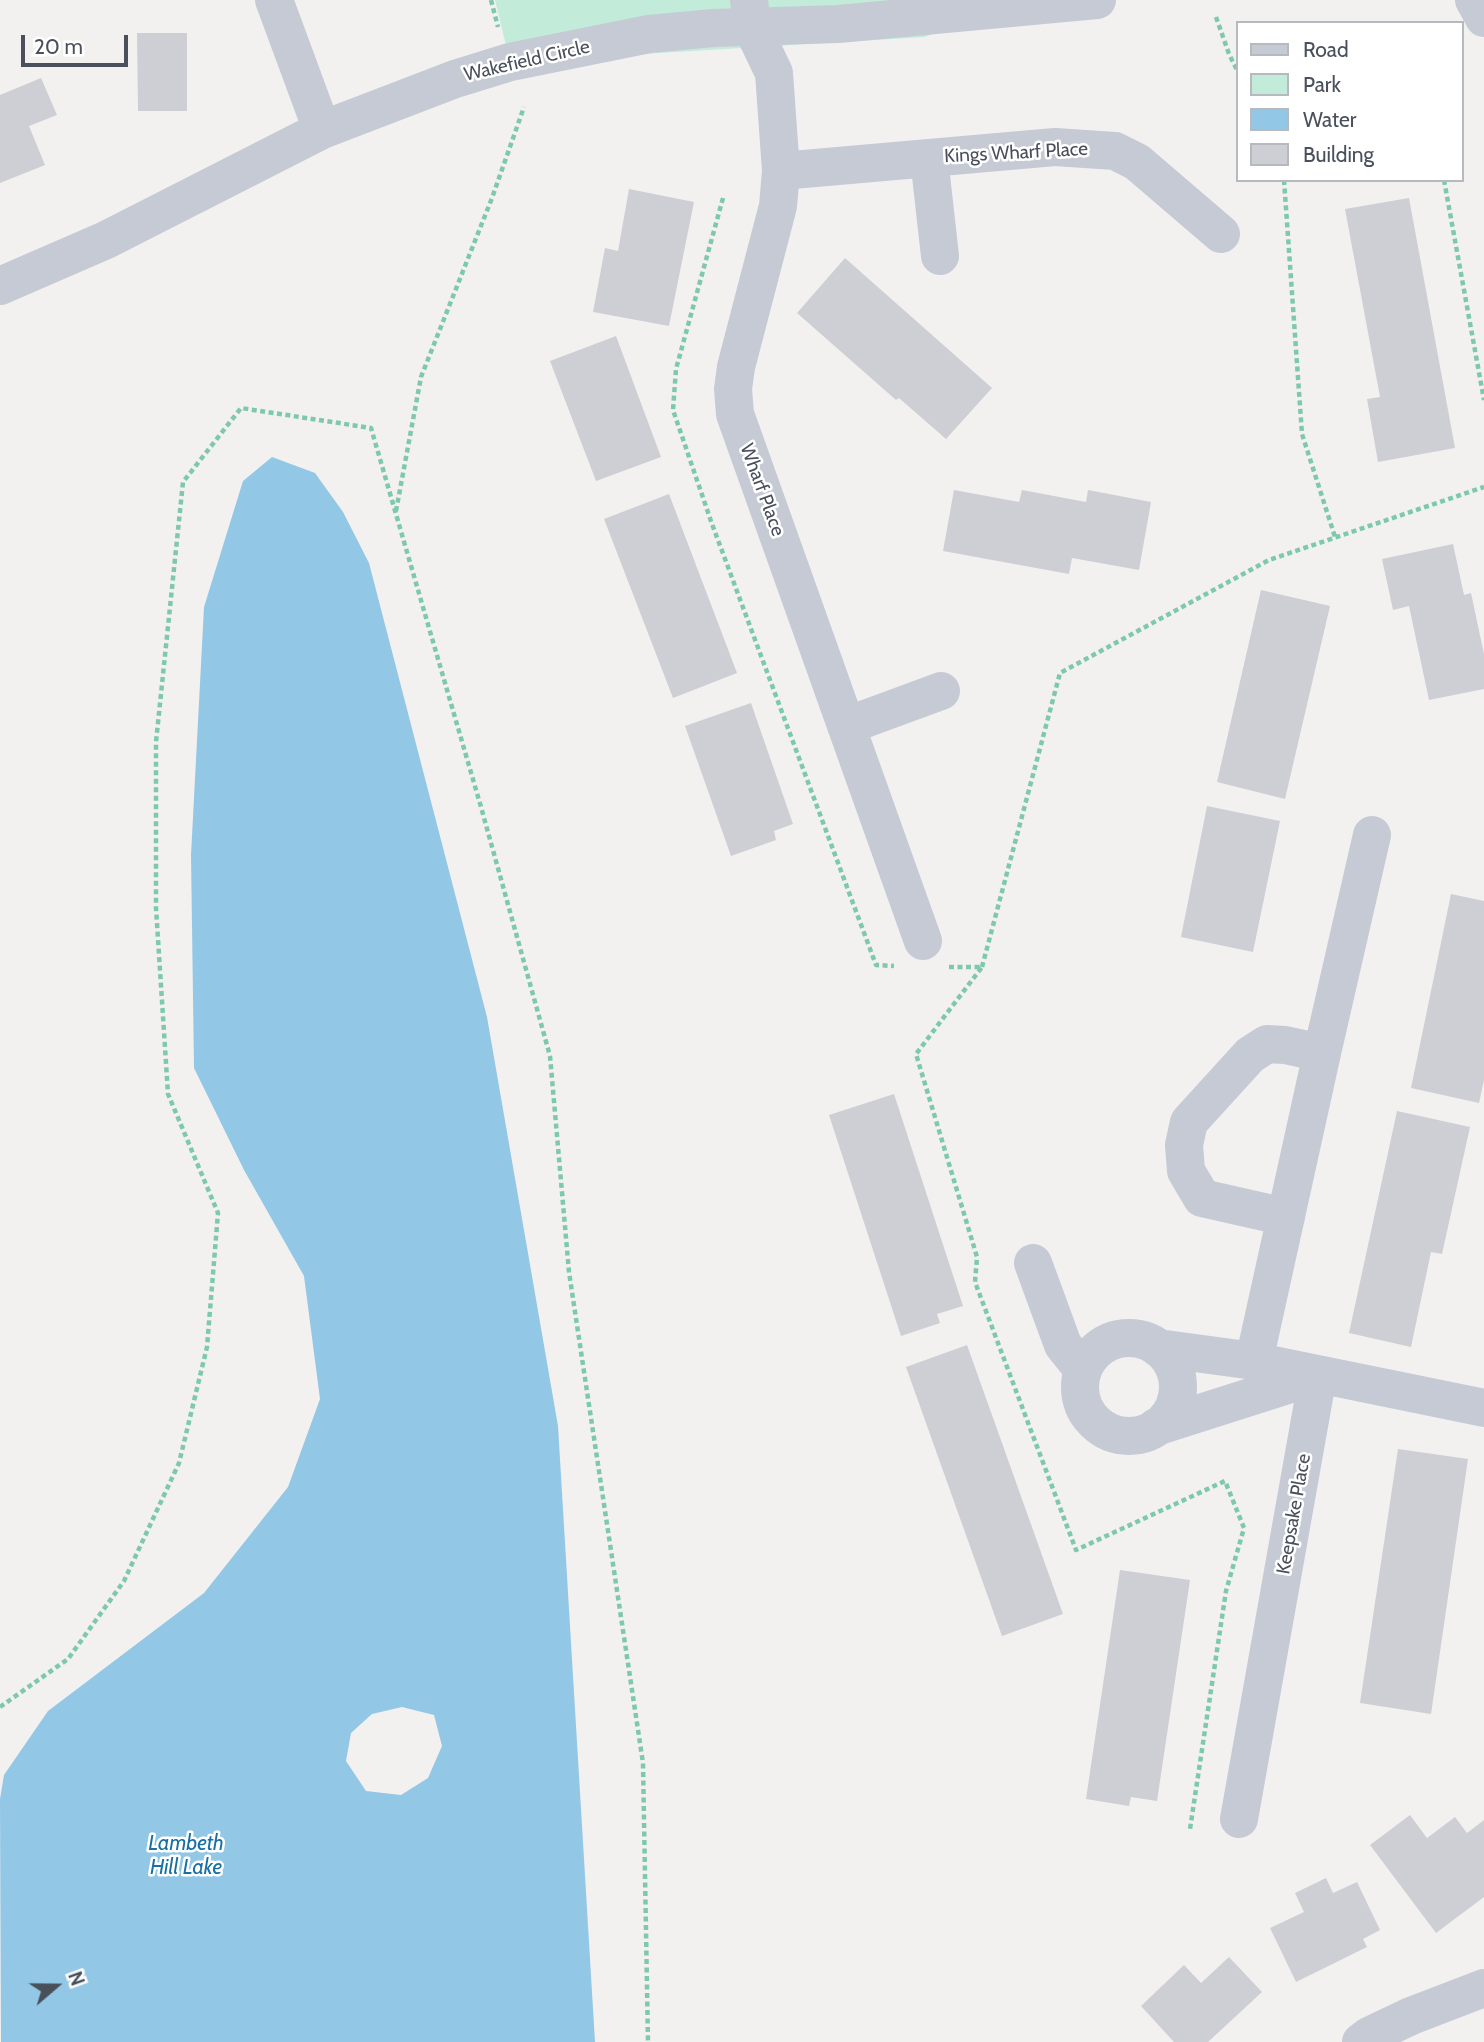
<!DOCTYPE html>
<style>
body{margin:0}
#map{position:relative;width:1484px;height:2042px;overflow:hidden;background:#f2f1f0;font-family:Cabin,sans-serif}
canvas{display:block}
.legend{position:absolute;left:1236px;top:21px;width:228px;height:161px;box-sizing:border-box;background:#fff;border:2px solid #b6b9be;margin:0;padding:9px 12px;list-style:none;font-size:21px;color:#49505c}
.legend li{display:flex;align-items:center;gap:14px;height:35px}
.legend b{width:35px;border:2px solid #b6b9be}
.north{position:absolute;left:21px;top:1951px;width:70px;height:70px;-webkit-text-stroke:5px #fff;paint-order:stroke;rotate:70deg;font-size:19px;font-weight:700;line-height:28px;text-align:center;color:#49505c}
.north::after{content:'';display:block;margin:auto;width:24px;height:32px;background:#49505c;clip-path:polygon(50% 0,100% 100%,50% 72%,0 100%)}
.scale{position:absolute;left:21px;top:35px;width:107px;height:32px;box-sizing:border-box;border:4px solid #49505c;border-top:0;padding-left:9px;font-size:21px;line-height:24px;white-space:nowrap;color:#49505c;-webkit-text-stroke:5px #fff;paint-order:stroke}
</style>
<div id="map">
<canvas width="1484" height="2042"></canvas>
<ul class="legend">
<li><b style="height:9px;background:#c5cad4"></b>Road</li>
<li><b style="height:19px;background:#c2ecd9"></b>Park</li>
<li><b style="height:19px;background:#93c7e6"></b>Water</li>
<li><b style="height:19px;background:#cdcfd4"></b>Building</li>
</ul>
<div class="north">N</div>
<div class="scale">20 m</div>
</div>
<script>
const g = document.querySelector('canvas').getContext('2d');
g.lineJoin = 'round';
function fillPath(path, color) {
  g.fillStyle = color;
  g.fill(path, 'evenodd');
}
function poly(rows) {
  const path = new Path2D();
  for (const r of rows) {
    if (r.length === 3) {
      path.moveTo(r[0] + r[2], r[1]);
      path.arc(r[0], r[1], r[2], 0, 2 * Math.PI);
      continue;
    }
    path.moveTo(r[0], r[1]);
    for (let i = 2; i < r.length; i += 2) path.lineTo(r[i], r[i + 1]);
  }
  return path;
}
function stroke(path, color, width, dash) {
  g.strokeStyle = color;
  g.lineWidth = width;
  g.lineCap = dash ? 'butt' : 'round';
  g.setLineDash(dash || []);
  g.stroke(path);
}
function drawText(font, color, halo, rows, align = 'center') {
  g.font = font + ' Cabin,sans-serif';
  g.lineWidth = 5;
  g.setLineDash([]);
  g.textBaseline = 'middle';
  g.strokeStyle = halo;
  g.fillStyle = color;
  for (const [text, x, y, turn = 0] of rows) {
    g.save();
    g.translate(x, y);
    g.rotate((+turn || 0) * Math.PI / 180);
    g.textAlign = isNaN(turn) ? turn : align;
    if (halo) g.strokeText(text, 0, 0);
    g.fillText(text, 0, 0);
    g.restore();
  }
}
fillPath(poly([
 [495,0,1012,0,925,37,510,62]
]), '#c2ecd9');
fillPath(poly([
 [272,457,315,473,343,512,369,563,487,1017,558,1426,595,2042,1,2042,0,1799,4,1775,48,1711,204,1593,288,1487,320,1399,304,1276,244,1170,194,1068,191,855,204,607,243,481],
 [402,1707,434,1715,442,1746,428,1778,401,1795,366,1791,346,1761,351,1733,372,1714]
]), '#93c7e6');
fillPath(poly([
 [137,33,187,33,187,111,138,111],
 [41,78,57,115,29,126,45,165,0,183,0,95],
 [629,189,694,202,669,326,593,312,605,248,618,251],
 [1409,198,1455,448,1378,462,1367,399,1380,397,1345,209],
 [845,258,992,388,946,439,899,398,896,400,797,313],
 [616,336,661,457,596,481,550,361],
 [954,490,1019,502,1022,490,1086,502,1088,490,1151,502,1139,570,1072,558,1069,574,943,551],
 [669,494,737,673,673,698,604,519],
 [1453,544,1464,595,1471,593,1484,654,1484,689,1429,700,1409,606,1393,610,1382,559],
 [1261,590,1330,606,1285,799,1217,782],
 [751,703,793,824,774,831,776,840,731,856,685,726],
 [1207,806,1280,821,1253,952,1181,937],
 [1451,894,1484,901,1484,1080,1479,1103,1411,1088],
 [894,1094,963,1306,937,1314,940,1323,901,1336,829,1115],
 [1397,1111,1470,1127,1442,1254,1431,1252,1411,1347,1349,1333],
 [967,1345,1063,1614,1002,1636,906,1367],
 [1398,1449,1468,1459,1431,1714,1360,1703],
 [1120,1570,1190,1580,1157,1801,1131,1797,1129,1806,1086,1799],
 [1410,1815,1427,1838,1455,1817,1467,1833,1484,1820,1484,1897,1436,1933,1370,1845],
 [1326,1878,1333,1893,1357,1882,1380,1930,1363,1939,1367,1947,1296,1982,1270,1928,1304,1912,1295,1893],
 [1229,1957,1262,1992,1208,2042,1174,2042,1141,2006,1184,1965,1201,1983]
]), '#cdcfd4');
stroke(poly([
 [491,0,498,27],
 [1216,17,1229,54,1237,70],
 [1284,180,1302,434,1335,537],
 [1444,180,1484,400],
 [723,198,676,369,673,410,712,524,876,965,894,966],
 [396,511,421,377,492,198,524,107],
 [949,967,982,967,916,1054,977,1257,975,1282,1076,1550,1225,1481,1244,1528,1226,1591,1190,1829],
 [982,967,1060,673,1269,560,1484,487],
 [0,1707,68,1659,124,1581,179,1463,207,1347,218,1213,168,1094,156,908,156,742,183,482,241,408,371,428,481,807,550,1056,569,1272,643,1763,648,2042]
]), '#7dc8af', 4.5, [5, 3.5]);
stroke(poly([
 [274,0,322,130],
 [749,0,752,27,774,73,781,171,778,206,736,367,733,389,735,414,923,941],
 [1474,0,1484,18],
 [929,158,940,256],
 [781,171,1055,147,1115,151,1137,162,1221,234],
 [0,286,106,240,322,130,455,79,510,62,649,34,713,28,838,24,1097,0],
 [846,726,941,691],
 [1286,1217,1202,1198,1186,1171,1184,1145,1189,1122,1250,1055,1267,1044,1285,1045,1322,1053],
 [1033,1263,1063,1345,1083,1370],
 [1129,1387,49],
 [1158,1348,1254,1361,1484,1408],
 [1254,1361,1322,1053,1372,835],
 [1156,1427,1316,1376],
 [1239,1819,1318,1375],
 [1361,2042,1369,2036,1411,2016,1484,1988]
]), '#c5cad4', 38);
drawText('19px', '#49505c', '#fff', [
 ["Wakefield Circle",527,61,-13],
 ["Kings Wharf Place",1016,153,-3],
 ["Wharf Place",762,490,70],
 ["Keepsake Place",1294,1514,-80]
]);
drawText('italic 21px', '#176fa2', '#fff', [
 ["Lambeth",186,1844],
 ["Hill Lake",186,1868]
]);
</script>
